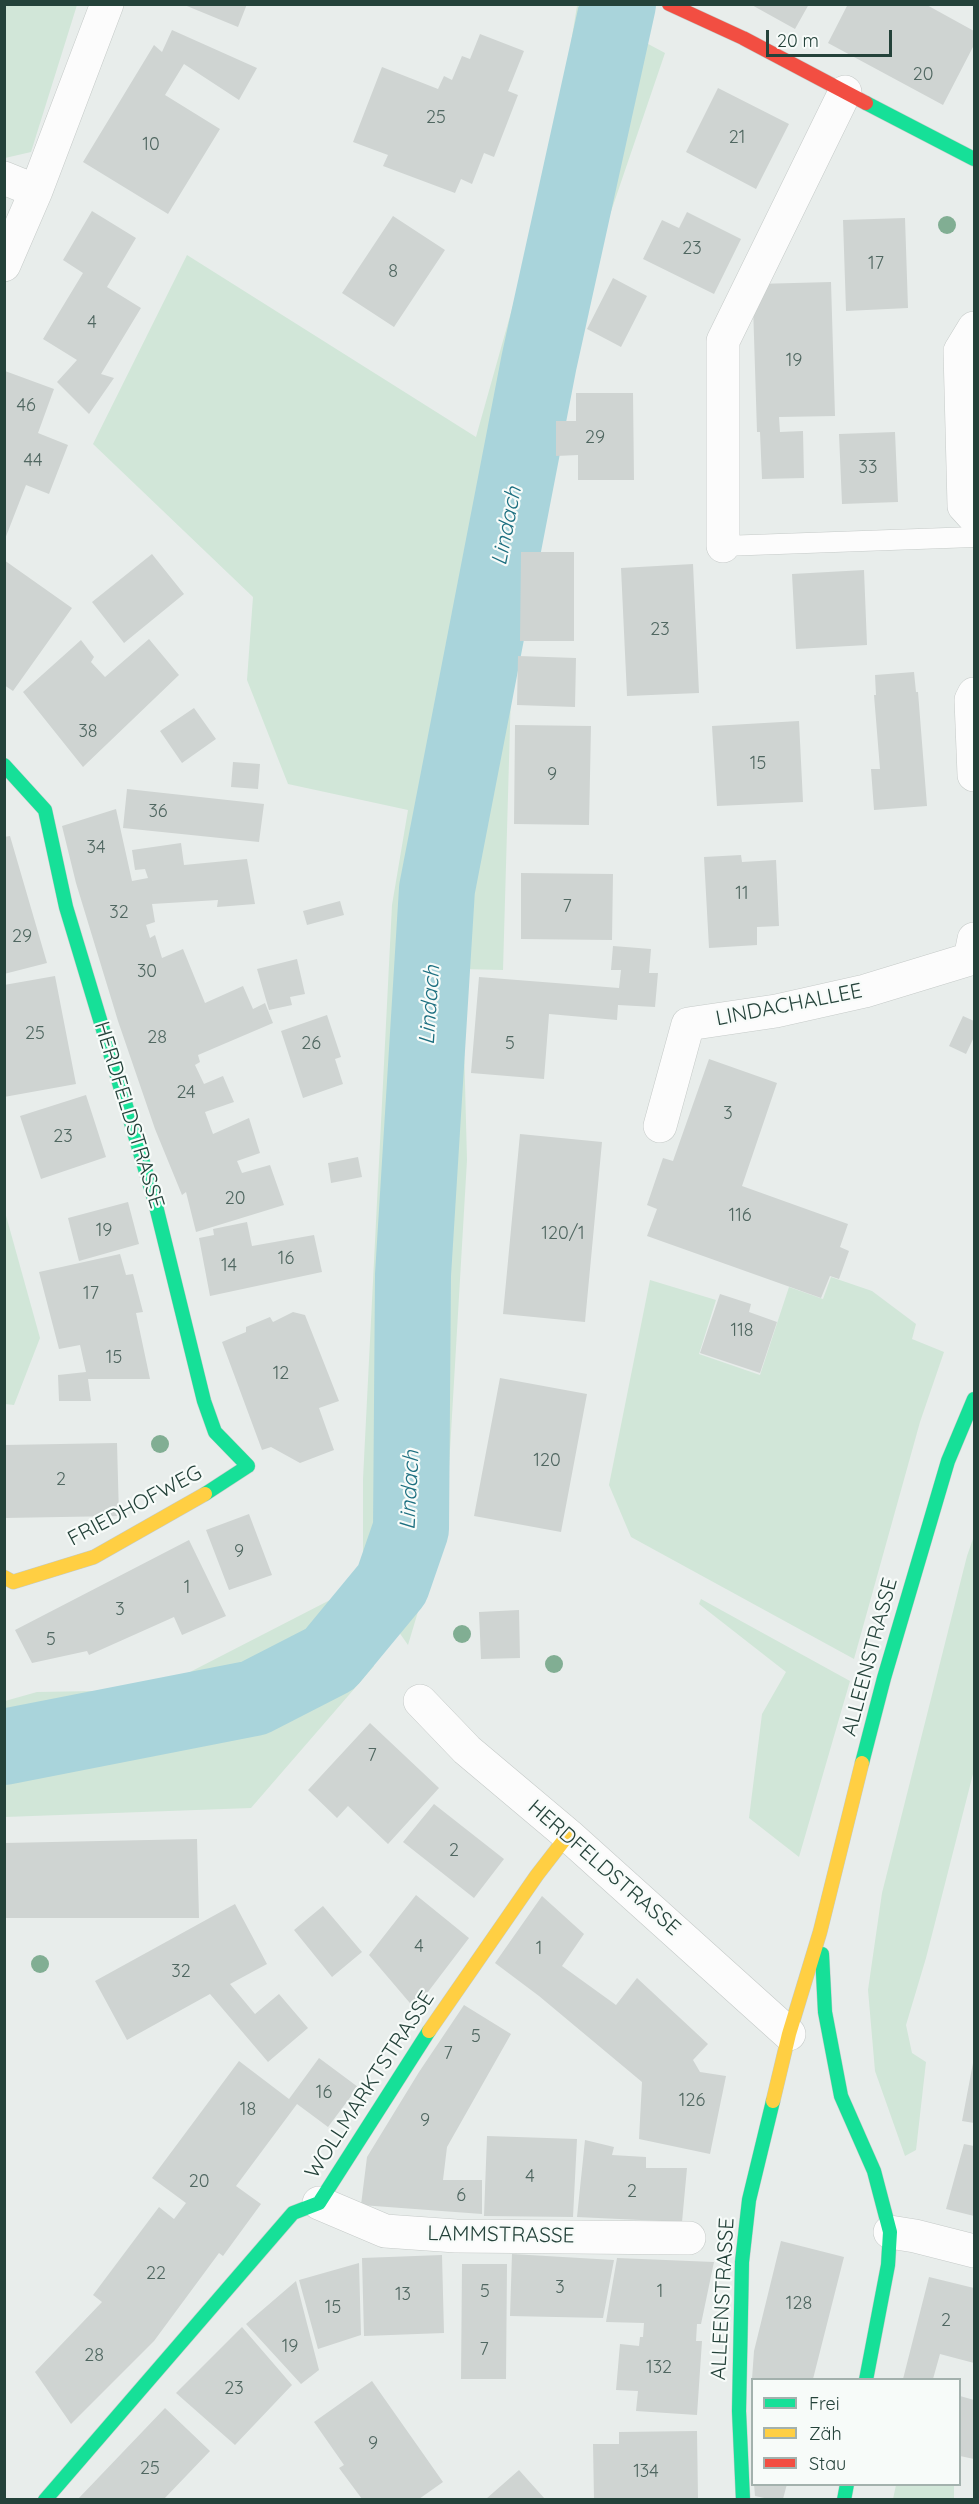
<!DOCTYPE html>
<meta charset="utf-8">
<style>
body{margin:0}
#map{position:relative;width:979px;height:2504px;overflow:hidden;background:#e8edeb;font-family:Quicksand,sans-serif}
canvas{display:block}
.frame{position:absolute;inset:0;border:6px solid #24423a;pointer-events:none}
.legend{position:absolute;left:751px;top:2378px;width:210px;height:108px;box-sizing:border-box;background:#f7fbf9;border:2px solid #a3b1ad;margin:0;padding:8px 10px;list-style:none;font-size:18px;color:#24423a}
.legend li{display:flex;align-items:center;gap:12px;height:30px}
.legend b{width:30px;border:2px solid #a3b1ad}
.scale{position:absolute;left:766px;top:30px;width:126px;height:27px;box-sizing:border-box;border:3px solid #24423a;border-top:0;padding-left:8px;font-size:18px;line-height:21px;white-space:nowrap;color:#24423a;-webkit-text-stroke:4px #f7fbf9;paint-order:stroke}
</style>
<div id="map">
<canvas width="979" height="2504"></canvas>
<div class="frame"></div>
<ul class="legend">
<li><b style="height:8px;background:#16e098"></b>Frei</li>
<li><b style="height:8px;background:#ffcf43"></b>Zäh</li>
<li><b style="height:8px;background:#f24e42"></b>Stau</li>
</ul>
<div class="scale">20 m</div>
</div>
<script>
const g = document.querySelector('canvas').getContext('2d');
g.lineJoin = 'round';
function fillPath(path, color) {
  g.fillStyle = color;
  g.fill(path, 'evenodd');
}
function poly(rows) {
  const path = new Path2D();
  for (const r of rows) {
    path.moveTo(r[0], r[1]);
    for (let i = 2; i < r.length; i += 2) path.lineTo(r[i], r[i + 1]);
  }
  return path;
}
function stroke(path, color, width, dash) {
  g.strokeStyle = color;
  g.lineWidth = width;
  g.lineCap = dash ? 'butt' : 'round';
  g.setLineDash(dash || []);
  g.stroke(path);
}
function drawText(font, color, halo, rows, align = 'center') {
  g.font = font + ' Quicksand,sans-serif';
  g.lineWidth = 4.5;
  g.setLineDash([]);
  g.textBaseline = 'middle';
  g.strokeStyle = halo;
  g.fillStyle = color;
  for (const [text, x, y, turn = 0] of rows) {
    g.save();
    g.translate(x, y);
    g.rotate((+turn || 0) * Math.PI / 180);
    g.textAlign = isNaN(turn) ? turn : align;
    if (halo) g.strokeText(text, 0, 0);
    g.fillText(text, 0, 0);
    g.restore();
  }
}
fillPath(poly([
 [4,5,77,5,31,152,5,158],
 [577,6,665,53,572,326,515,551,503,970,462,969,467,1160,446,1518,408,1645,363,1581,363,1479,392,905,408,810,288,784,247,680,253,597,93,444,187,255,476,437,549,177],
 [5,1212,40,1338,14,1405,5,1404],
 [831,1277,872,1291,916,1324,912,1339,944,1352,920,1422,854,1659,631,1537,609,1485,650,1280,716,1300,699,1354,760,1375,789,1287,823,1299],
 [974,1536,974,1770,926,1958,906,2025,912,2053,926,2062,916,2150,905,2156,875,2071,868,1990,882,1893,967,1556],
 [701,1599,850,1681,799,1857,749,1818,762,1714,786,1672,699,1604],
 [330,1600,374,1666,251,1808,5,1817,5,1701,37,1692,155,1690],
 [896,2485,954,2485,954,2499,893,2499]
]), '#d1e6d8');
stroke(poly([
 [4,1747,254,1698,330,1659,392,1584,411,1529,413,1275,437,889,539,362,618,4]
]), '#a9d4db', 76);
fillPath(poly([
 [182,4,247,4,238,27],
 [750,4,809,4,795,29],
 [848,4,925,4,974,31,974,45,943,105,828,43],
 [172,30,257,68,239,100,184,64,165,95,220,129,168,214,83,162,154,45,162,52],
 [480,34,524,51,508,91,518,95,494,157,484,153,472,184,461,179,455,193,383,166,388,155,353,142,382,67,438,89,444,76,452,80,462,56,470,59],
 [718,88,789,124,756,189,686,152],
 [92,211,136,238,107,287,141,308,101,374,114,378,89,414,57,382,77,360,43,339,83,273,63,260],
 [687,212,741,239,714,294,643,259,662,220,679,228],
 [393,216,445,250,394,327,342,293],
 [905,218,908,308,846,311,843,220],
 [613,278,647,296,621,347,587,329],
 [831,282,835,416,779,417,780,432,803,431,804,478,762,479,760,432,757,432,753,305,757,284],
 [5,371,54,389,38,433,68,445,49,494,26,485,5,539],
 [576,393,633,393,634,480,578,480,578,455,556,456,556,421,576,421],
 [895,432,898,502,842,504,839,434],
 [521,552,574,552,574,641,520,641],
 [152,554,184,594,124,643,92,602],
 [4,560,72,608,13,691,4,685],
 [693,564,699,693,627,696,621,568],
 [864,570,867,645,796,649,792,574],
 [149,639,179,675,83,767,23,692,81,640,94,657,91,662,105,677],
 [518,656,576,658,575,707,517,705],
 [914,672,916,692,918,692,927,806,874,810,871,769,880,769,874,695,876,695,875,675],
 [194,708,216,739,182,763,160,731],
 [799,721,803,802,717,806,712,726],
 [515,725,591,726,589,825,514,824],
 [233,762,260,764,258,789,231,787],
 [127,789,264,804,259,842,123,828],
 [116,809,132,881,148,878,145,869,135,870,132,850,181,843,184,865,247,859,255,904,217,907,218,900,152,904,155,922,146,925,150,938,155,935,162,958,183,949,205,1003,243,986,253,1009,265,1003,273,1023,198,1055,200,1062,195,1065,204,1084,223,1076,234,1102,205,1112,213,1134,249,1118,260,1153,237,1161,242,1173,270,1165,284,1205,196,1232,186,1192,182,1195,155,1129,118,1021,76,883,62,826],
 [10,836,47,963,4,974,4,837],
 [741,855,742,862,776,860,779,926,757,927,757,945,709,948,704,857],
 [521,873,613,874,612,940,521,939],
 [340,901,344,915,307,925,303,911],
 [613,946,651,949,649,973,658,973,655,1007,618,1005,617,1020,549,1014,544,1079,471,1073,479,977,619,988,621,970,611,970],
 [297,959,305,994,290,997,292,1005,269,1010,257,969],
 [55,976,76,1084,4,1097,4,985],
 [327,1015,341,1057,335,1059,343,1084,303,1098,281,1031],
 [963,1016,974,1021,974,1037,966,1054,949,1046],
 [709,1059,777,1083,742,1186,848,1224,840,1247,849,1251,839,1279,830,1276,821,1298,647,1236,657,1209,647,1205,663,1158,673,1161],
 [86,1095,106,1157,41,1179,20,1116],
 [520,1134,602,1142,585,1322,503,1314],
 [358,1157,362,1177,331,1183,328,1163],
 [128,1202,139,1244,79,1261,68,1218],
 [247,1222,252,1246,314,1235,322,1272,210,1296,199,1238,214,1235,213,1229],
 [120,1254,126,1275,133,1274,143,1312,136,1313,150,1379,88,1379,91,1401,59,1401,58,1375,86,1372,80,1345,59,1349,39,1272],
 [720,1294,751,1304,749,1312,777,1322,760,1373,700,1353],
 [293,1312,305,1315,339,1401,319,1408,334,1450,300,1463,271,1447,262,1450,222,1342,246,1332,246,1327,270,1317,273,1322],
 [500,1378,587,1394,561,1532,474,1516],
 [117,1443,119,1516,4,1518,4,1445],
 [249,1514,272,1575,229,1590,206,1530],
 [189,1540,226,1616,182,1635,174,1617,89,1655,87,1651,32,1663,15,1630],
 [519,1610,520,1658,481,1659,479,1612],
 [370,1723,439,1788,388,1844,348,1806,337,1818,308,1790],
 [434,1804,504,1859,474,1898,403,1842],
 [197,1839,199,1918,4,1918,4,1843],
 [416,1895,469,1938,415,2009,369,1955],
 [542,1896,584,1934,562,1966,616,2005,637,1978,708,2044,693,2060,700,2072,726,2076,710,2154,639,2139,642,2082,539,1996,495,1963],
 [235,1904,267,1964,230,1984,255,2014,279,1994,308,2028,268,2062,210,1994,127,2040,95,1981],
 [323,1906,362,1952,332,1977,294,1930],
 [464,2005,511,2034,447,2147,443,2180,482,2180,482,2214,361,2205,367,2157,419,2072],
 [319,2058,358,2087,328,2127,297,2104,236,2186,261,2204,223,2256,219,2253,154,2341,71,2424,35,2372,102,2302,93,2295,159,2207,174,2219,186,2203,152,2178,239,2061,289,2099],
 [973,2063,974,2063,974,2123,962,2121],
 [487,2136,577,2139,573,2217,484,2216],
 [585,2140,614,2147,612,2155,646,2157,646,2168,687,2168,682,2222,577,2217],
 [964,2144,974,2146,974,2216,946,2209],
 [781,2241,844,2257,813,2379,752,2379,754,2351],
 [512,2254,614,2260,603,2318,510,2316],
 [442,2255,444,2333,364,2336,362,2258],
 [617,2258,714,2262,701,2324,697,2324,696,2341,702,2341,697,2415,636,2411,638,2391,616,2390,620,2344,639,2346,640,2337,643,2337,644,2323,606,2322],
 [359,2263,361,2335,318,2349,299,2280],
 [462,2264,507,2264,506,2379,461,2379],
 [929,2277,974,2288,974,2363,940,2354,933,2379,903,2379],
 [296,2281,319,2370,301,2384,246,2324],
 [242,2327,292,2385,235,2445,176,2393],
 [372,2381,443,2482,419,2499,362,2499,339,2468,344,2465,314,2422],
 [960,2396,974,2400,974,2459,960,2456],
 [165,2408,210,2451,164,2499,78,2499],
 [697,2431,698,2499,594,2499,593,2444,619,2444,619,2432],
 [519,2470,545,2499,486,2499],
 [754,2484,787,2484,783,2499,769,2499,755,2496]
]), '#cfd4d2');
const lane = poly([
 [723,546,974,537]
]);
const street = poly([
 [4,178,36,191],
 [4,265,36,191,107,4],
 [974,328,960,351,964,506,974,517],
 [723,546,723,341,845,92],
 [974,694,971,700,974,775],
 [660,1126,688,1024,776,1011,865,991,970,959,974,939],
 [420,1701,467,1750,568,1835,789,2034],
 [319,2203,385,2231,456,2236,689,2238],
 [890,2232,915,2236,974,2251]
]);
const fast = poly([
 [866,103,974,159],
 [4,765,45,810,66,907,155,1202,204,1401,215,1432,248,1466,205,1494],
 [862,1763,884,1678,948,1461,974,1399],
 [822,1954,825,2012,841,2096,874,2171,890,2232,888,2265,866,2380],
 [45,2500,293,2213,319,2203,429,2031],
 [743,2500,739,2411,742,2262,749,2200,773,2101],
 [844,2500,847,2484]
]);
const slow = poly([
 [4,1577,13,1582,94,1557,205,1494],
 [429,2031,537,1875,568,1835],
 [773,2101,789,2034,820,1932,862,1763]
]);
const jam = poly([
 [669,4,743,38,866,103]
]);
stroke(lane, '#c5cac8', 21);
stroke(street, '#c5cac8', 34);
stroke(fast, '#c3cbc8', 15);
stroke(slow, '#c3cbc8', 15);
stroke(jam, '#c3cbc8', 15);
stroke(lane, '#fcfcfc', 20);
stroke(street, '#fcfcfc', 33);
stroke(fast, '#16e098', 14);
stroke(slow, '#ffcf43', 14);
stroke(jam, '#f24e42', 14);
g.fillStyle = '#81ae93';
for (const [x, y] of [
 [947,225],
 [160,1444],
 [462,1634],
 [554,1664],
 [40,1964]
]) {
  g.beginPath();
  g.arc(x, y, 9, 0, 2 * Math.PI);
  g.fill();
}
drawText('18px', '#506761', null, [
 ["20",923,75],
 ["25",436,118],
 ["21",737,138],
 ["10",151,145],
 ["23",692,249],
 ["17",876,264],
 ["8",393,272],
 ["4",92,323],
 ["19",794,361],
 ["46",26,406],
 ["29",595,438],
 ["44",33,461],
 ["33",868,468],
 ["23",660,630],
 ["38",88,732],
 ["15",758,764],
 ["9",552,775],
 ["36",158,812],
 ["34",96,848],
 ["11",742,894],
 ["7",567,907],
 ["32",119,913],
 ["29",22,937],
 ["30",147,972],
 ["25",35,1034],
 ["28",157,1038],
 ["26",311,1044],
 ["5",510,1044],
 ["24",186,1093],
 ["3",728,1114],
 ["23",63,1137],
 ["20",235,1199],
 ["116",740,1216],
 ["19",104,1231],
 ["120/1",563,1234],
 ["16",286,1259],
 ["14",229,1266],
 ["17",91,1294],
 ["118",742,1331],
 ["15",114,1358],
 ["12",281,1374],
 ["120",547,1461],
 ["2",61,1480],
 ["9",239,1552],
 ["1",187,1588],
 ["3",120,1610],
 ["5",51,1640],
 ["7",372,1756],
 ["2",454,1851],
 ["4",419,1947],
 ["1",539,1949],
 ["32",181,1972],
 ["5",476,2037],
 ["7",448,2054],
 ["16",324,2093],
 ["126",692,2101],
 ["18",248,2110],
 ["9",425,2121],
 ["4",530,2177],
 ["20",199,2182],
 ["2",632,2192],
 ["6",461,2196],
 ["22",156,2274],
 ["3",560,2288],
 ["5",485,2292],
 ["1",660,2292],
 ["13",403,2295],
 ["128",799,2304],
 ["15",333,2308],
 ["2",946,2321],
 ["19",290,2347],
 ["7",484,2350],
 ["28",94,2356],
 ["132",659,2368],
 ["23",234,2389],
 ["9",373,2444],
 ["25",150,2469],
 ["134",646,2472]
]);
drawText('21px', '#24423a', '#f7fbf9', [
 ["LINDACHALLEE",789,1005,-11],
 ["HERDFELDSTRASSE",129,1115,73],
 ["FRIEDHOFWEG",135,1506,-28],
 ["ALLEENSTRASSE",870,1657,-75],
 ["HERDFELDSTRASSE",604,1868,41],
 ["WOLLMARKTSTRASSE",370,2085,-57],
 ["LAMMSTRASSE",501,2235,1],
 ["ALLEENSTRASSE",723,2299,-87]
]);
drawText('italic 22px', '#1c6f80', '#f7fbf9', [
 ["Lindach",507,526,-79],
 ["Lindach",430,1005,-86],
 ["Lindach",410,1490,-87]
]);
</script>
